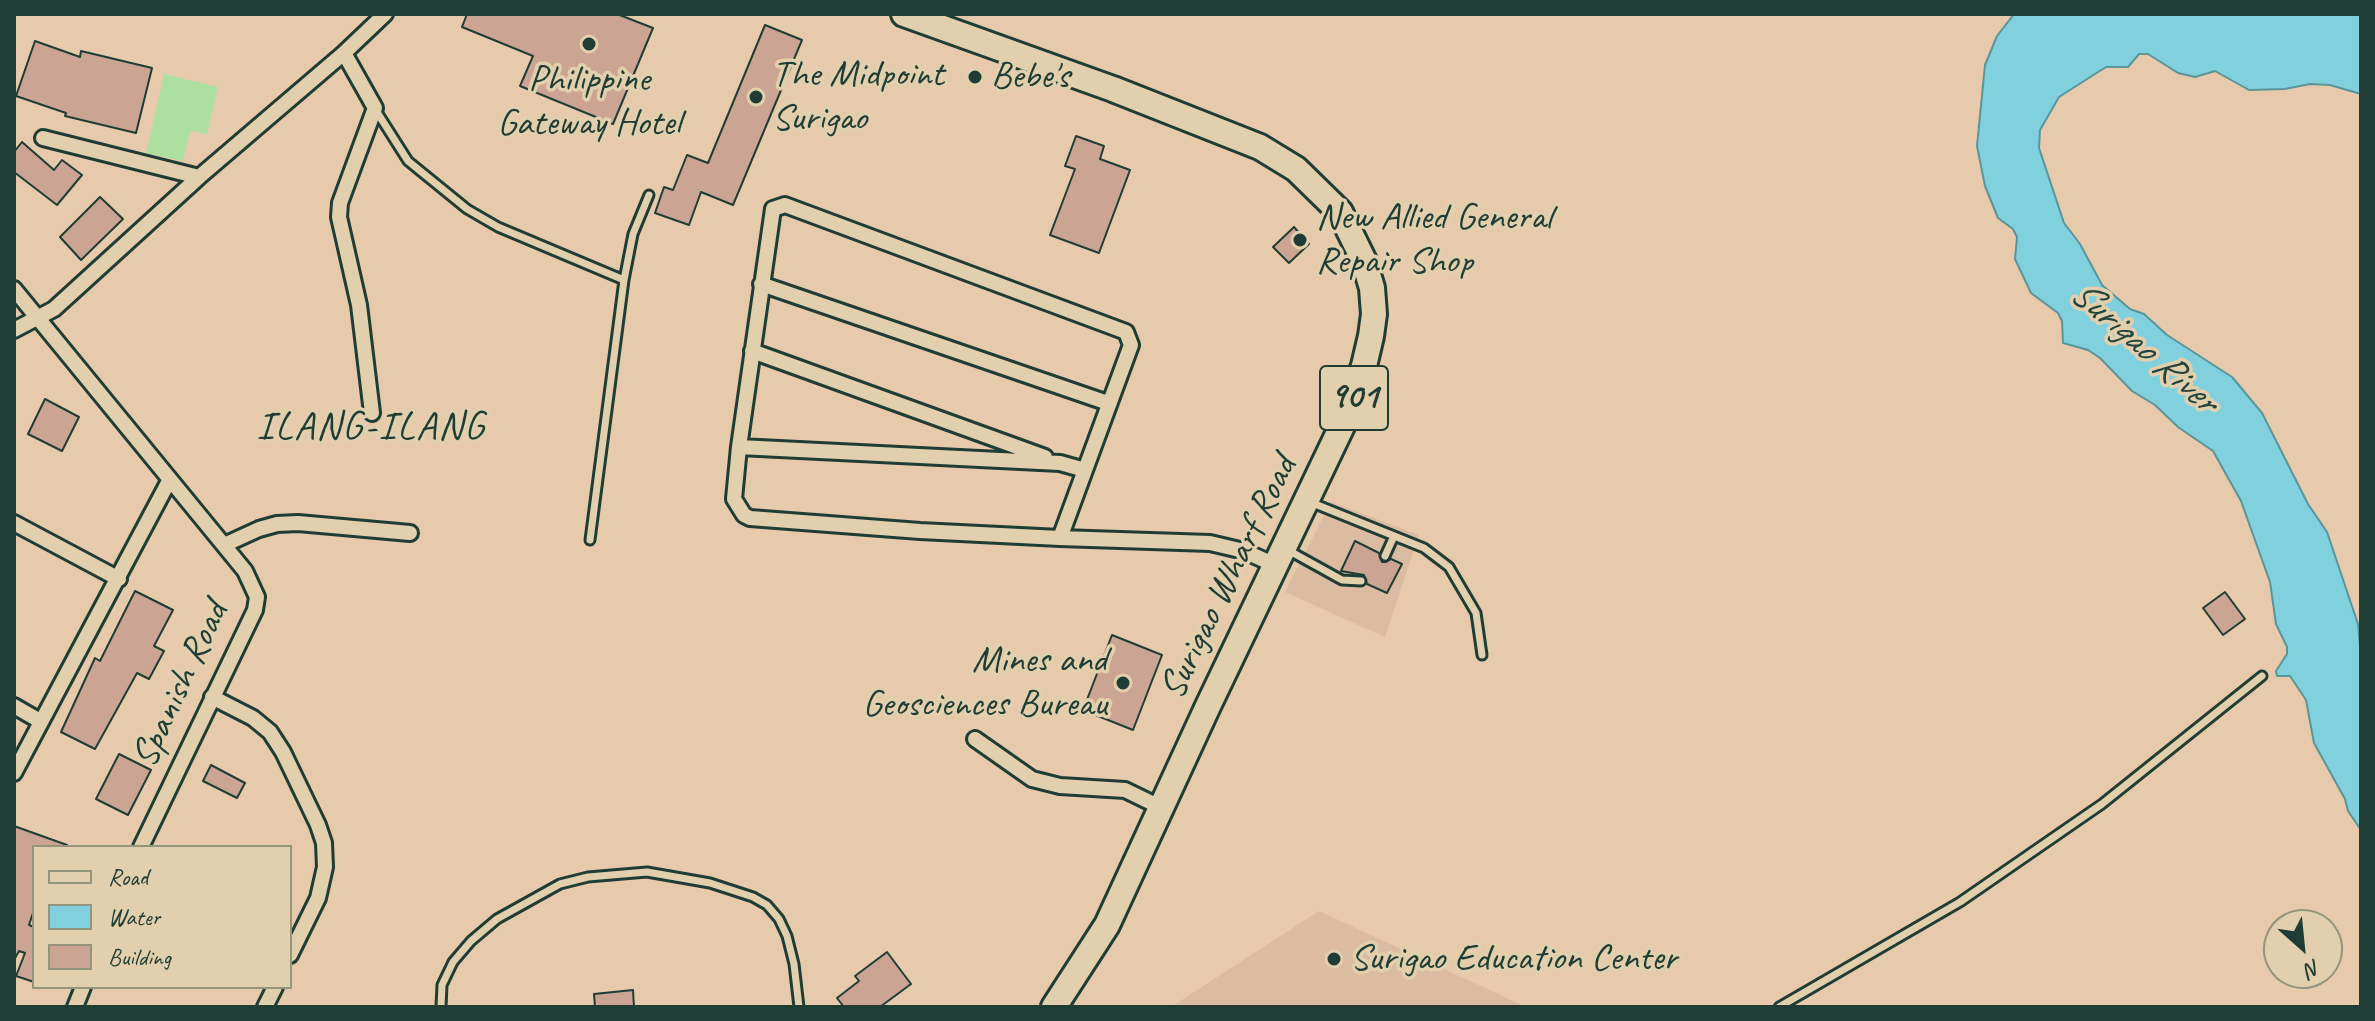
<!DOCTYPE html>
<style>
body{margin:0}
#map{position:relative;width:2375px;height:1021px;overflow:hidden;background:#e7c9ac;font-family:Caveat,sans-serif}
canvas{display:block}
.frame{position:absolute;inset:0;border:16px solid #1f3d34;pointer-events:none}
.legend{position:absolute;left:32px;top:845px;width:260px;height:144px;box-sizing:border-box;background:#e2cfad;border:2px solid #94957d;margin:0;padding:10px 14px;list-style:none;font-size:24px;color:#1f3d34}
.legend li{display:flex;align-items:center;gap:16px;height:40px}
.legend b{width:40px;border:2px solid #94957d}
.north{position:absolute;left:2263px;top:909px;width:80px;height:80px;box-sizing:border-box;background:#e2cfad;border:2px solid #94957d;border-radius:50%;rotate:153deg;font-size:22px;font-weight:700;line-height:32px;text-align:center;color:#1f3d34}
.north::after{content:'';display:block;margin:auto;width:28px;height:36px;background:#1f3d34;clip-path:polygon(50% 0,100% 100%,50% 72%,0 100%)}
</style>
<div id="map">
<canvas width="2375" height="1021"></canvas>
<div class="frame"></div>
<ul class="legend">
<li><b style="height:10px;background:#e2cfad"></b>Road</li>
<li><b style="height:22px;background:#81d0dd"></b>Water</li>
<li><b style="height:22px;background:#cca493"></b>Building</li>
</ul>
<div class="north">N</div>
</div>
<script>
const g = document.querySelector('canvas').getContext('2d');
g.lineJoin = 'round';
function fillPath(path, color) {
  g.fillStyle = color;
  g.fill(path, 'evenodd');
}
function poly(rows) {
  const path = new Path2D();
  for (const r of rows) {
    path.moveTo(r[0], r[1]);
    for (let i = 2; i < r.length; i += 2) path.lineTo(r[i], r[i + 1]);
  }
  return path;
}
function stroke(path, color, width, dash) {
  g.strokeStyle = color;
  g.lineWidth = width;
  g.lineCap = dash ? 'butt' : 'round';
  g.setLineDash(dash || []);
  g.stroke(path);
}
function drawText(font, color, halo, rows, align = 'center') {
  g.font = font + ' Caveat,sans-serif';
  g.lineWidth = 7;
  g.setLineDash([]);
  g.textBaseline = 'middle';
  g.strokeStyle = halo;
  g.fillStyle = color;
  for (const [text, x, y, turn = 0] of rows) {
    g.save();
    g.translate(x, y);
    g.rotate((+turn || 0) * Math.PI / 180);
    g.textAlign = isNaN(turn) ? turn : align;
    if (halo) g.strokeText(text, 0, 0);
    g.fillText(text, 0, 0);
    g.restore();
  }
}
fillPath(poly([
 [1331,502,1419,535,1385,637,1285,592],
 [1319,911,1526,1007,1171,1007]
]), '#dbbba2');
fillPath(poly([
 [164,74,218,87,207,134,190,131,183,161,146,153]
]), '#addfa0');
const water = poly([
 [2014,14,2361,14,2361,94,2330,85,2310,84,2285,89,2249,90,2215,71,2195,77,2178,73,2148,54,2139,54,2128,67,2106,67,2059,97,2040,130,2039,148,2064,223,2080,244,2102,285,2130,309,2144,314,2167,335,2232,377,2262,413,2308,504,2327,532,2358,624,2361,658,2361,830,2348,811,2345,799,2314,743,2306,700,2290,676,2277,676,2276,671,2287,654,2287,647,2276,624,2270,582,2241,501,2213,451,2178,427,2155,405,2132,391,2100,358,2088,350,2063,343,2062,321,2058,313,2031,293,2015,259,2017,237,2013,229,1998,218,1985,186,1977,146,1985,65,1997,36,2014,14]
]);
fillPath(water, '#81d0dd');
stroke(water, '#5a9599', 2);
const building = poly([
 [467,14,617,14,653,28,613,124,520,86,533,56,462,27,467,14],
 [765,25,802,40,733,205,701,192,689,225,655,213,664,187,673,190,687,155,708,163,765,25],
 [35,41,80,57,81,51,152,68,136,133,65,116,66,113,16,96,35,41],
 [1076,136,1104,146,1100,159,1130,170,1099,253,1050,235,1075,169,1065,166,1076,136],
 [22,142,54,170,62,160,82,175,57,205,14,172,14,152,22,142],
 [100,197,123,219,81,260,60,237,100,197],
 [1294,227,1309,244,1289,263,1273,247,1294,227],
 [45,399,79,417,62,451,28,434,45,399],
 [1355,541,1379,553,1382,562,1386,562,1391,559,1402,564,1387,593,1367,584,1364,575,1341,571,1355,541],
 [135,591,173,610,154,646,164,651,149,679,137,673,95,749,61,732,95,658,100,661,135,591],
 [2225,592,2245,619,2223,635,2203,608,2225,592],
 [1112,635,1162,655,1133,730,1083,710,1112,635],
 [119,754,151,770,128,815,96,799,119,754],
 [211,765,245,783,237,798,203,781,211,765],
 [14,826,67,845,66,847,34,847,34,910,29,925,34,927,34,982,16,976,25,953,19,951,14,960,14,826],
 [887,952,911,984,880,1007,844,1007,837,998,859,981,855,976,887,952],
 [633,990,634,1007,595,1007,594,994,633,990]
]);
fillPath(building, '#cca493');
stroke(building, '#1f3d34', 2);
const lane = poly([
 [375,109,408,161,467,209,498,227,624,280],
 [1310,502,1424,548,1449,567,1476,613,1482,655],
 [590,540,624,280,633,234,649,195],
 [1286,549,1342,580,1361,581],
 [1385,556,1394,536],
 [441,1007,442,985,453,962,471,941,497,919,560,884,588,877,647,872,710,883,753,897,767,905,779,919,787,936,794,964,799,1007],
 [1779,1007,1960,902,2102,804,2262,676]
]);
const street = poly([
 [344,53,375,108,340,203,339,217,359,305,372,413],
 [43,138,199,177],
 [761,284,1108,403],
 [14,289,245,571,257,597,255,610,141,847],
 [14,330,54,309,199,177,344,53,385,14],
 [752,351,1045,457],
 [739,447,1060,463,1085,470],
 [14,523,119,579],
 [1060,538,1131,345,1126,332,785,205,773,209,739,447,734,499,744,515,750,518,920,531,1060,538,1210,543,1244,551,1275,565],
 [224,545,259,529,277,524,298,523,410,533],
 [212,697,253,718,270,732,283,752,318,825,324,843,325,867,318,898,290,955],
 [14,706,40,721],
 [975,739,1032,779,1060,786,1125,790,1160,807],
 [14,773,169,481],
 [75,1007,83,987],
 [265,1007,275,987]
]);
const primary = poly([
 [904,14,1113,89,1260,147,1296,169,1340,212,1364,261,1372,288,1374,314,1371,336,1364,366,1342,426,1208,706,1107,925,1054,1007]
]);
stroke(lane, '#1f3d34', 13);
stroke(street, '#1f3d34', 20);
stroke(primary, '#1f3d34', 30);
stroke(lane, '#e2cfad', 7);
stroke(street, '#e2cfad', 14);
stroke(primary, '#e2cfad', 24);
for (const [x, y, r, color] of [
 [589,44,8,"#1f3d34"],
 [975,77,8,"#1f3d34"],
 [756,97,8,"#1f3d34"],
 [1300,240,8,"#1f3d34"],
 [1123,683,8,"#1f3d34"],
 [1334,959,8,"#1f3d34"]
]) {
  const dot = new Path2D();
  dot.arc(x, y, r, 0, 2 * Math.PI);
  g.fillStyle = color;
  g.fill(dot);
  stroke(dot, '#e2cfad', 3);
}
for (const [x, y, w] of [
 [1354,398,68]
]) {
  const box = new Path2D();
  box.roundRect(x - w / 2, y - 32, w, 64, 6);
  g.fillStyle = '#e2cfad';
  g.fill(box);
  stroke(box, '#1f3d34', 2);
}
drawText('bold 36px', '#1f3d34', null, [
 ["901",1354,398]
]);
drawText('38px', '#1f3d34', '#e2cfad', [
 ["The Midpoint",772,75],
 ["Surigao",772,119],
 ["Bebe's",991,77],
 ["Philippine",589,80,"center"],
 ["Gateway Hotel",589,124,"center"],
 ["New Allied General",1316,218],
 ["Repair Shop",1316,262],
 ["Mines and",1107,661,"right"],
 ["Geosciences Bureau",1107,705,"right"],
 ["Surigao Education Center",1350,959]
], 'left');
drawText('38px', '#1f3d34', '#e2cfad', [
 ["Surigao Wharf Road",1229,578,-64],
 ["Spanish Road",181,685,-65]
]);
drawText('italic 40px', '#24443c', '#e2cfad', [
 ["Surigao River",2143,347,41]
]);
g.letterSpacing = '2px';
drawText('40px', '#1f3d34', '#e2cfad', [
 ["ILANG-ILANG",371,428]
]);
g.letterSpacing = '0px';
</script>
